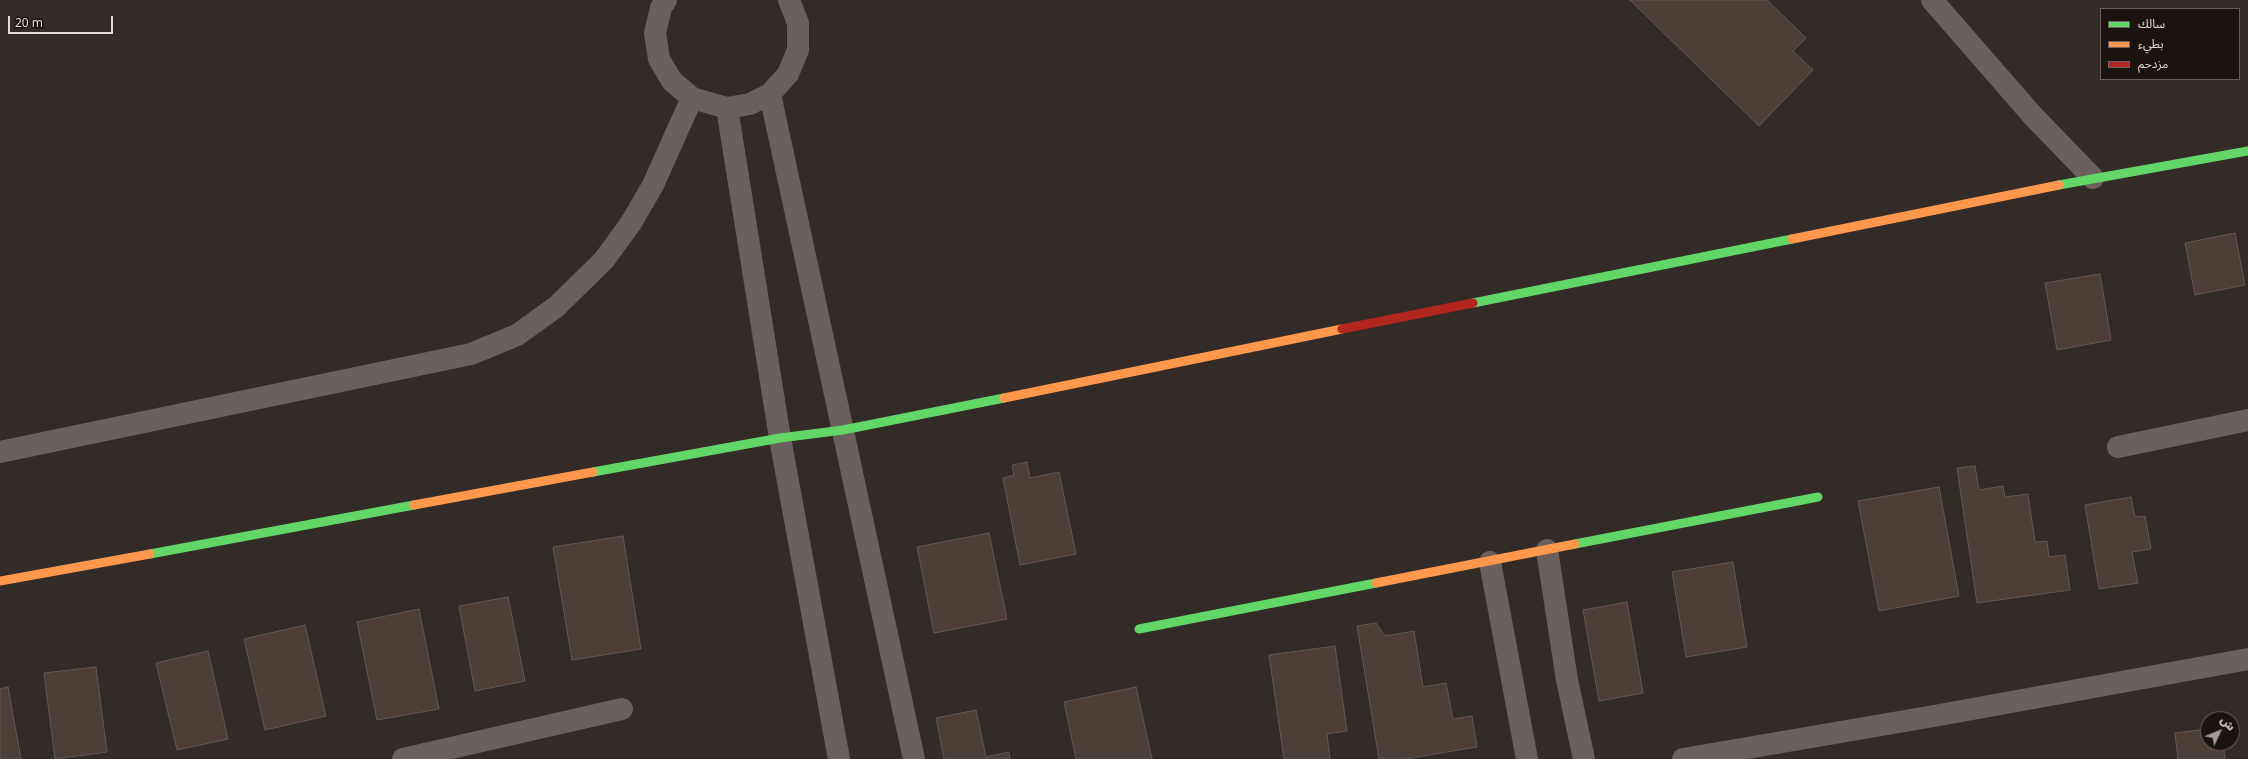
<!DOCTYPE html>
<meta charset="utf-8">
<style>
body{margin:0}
#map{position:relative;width:2248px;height:759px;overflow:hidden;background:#332b28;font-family:"Noto Sans","Noto Sans Arabic",sans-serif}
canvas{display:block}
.legend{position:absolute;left:2100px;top:8px;width:140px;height:72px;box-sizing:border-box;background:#1a1310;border:1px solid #6b625f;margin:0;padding:5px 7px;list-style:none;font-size:12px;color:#e4d9d6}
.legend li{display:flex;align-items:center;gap:8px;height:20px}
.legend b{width:20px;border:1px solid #6b625f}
.north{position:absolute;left:2200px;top:711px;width:40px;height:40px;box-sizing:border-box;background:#1a1310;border:1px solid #6b625f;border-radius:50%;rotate:46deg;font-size:11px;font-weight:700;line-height:16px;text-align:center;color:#e4d9d6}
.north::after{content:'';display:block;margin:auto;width:14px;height:18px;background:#a69c99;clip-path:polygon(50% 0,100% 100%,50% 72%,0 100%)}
.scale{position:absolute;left:8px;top:16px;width:105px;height:18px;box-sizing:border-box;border:2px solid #e4d9d6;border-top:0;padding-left:5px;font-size:12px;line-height:14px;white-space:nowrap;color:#e4d9d6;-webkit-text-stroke:3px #1a1310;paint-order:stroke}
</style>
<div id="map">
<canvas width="2248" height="759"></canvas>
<ul class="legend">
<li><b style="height:5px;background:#63d668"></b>سالك</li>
<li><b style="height:5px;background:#ff974d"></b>بطيء</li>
<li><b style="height:5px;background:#b3261e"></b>مزدحم</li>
</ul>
<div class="north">ش</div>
<div class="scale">20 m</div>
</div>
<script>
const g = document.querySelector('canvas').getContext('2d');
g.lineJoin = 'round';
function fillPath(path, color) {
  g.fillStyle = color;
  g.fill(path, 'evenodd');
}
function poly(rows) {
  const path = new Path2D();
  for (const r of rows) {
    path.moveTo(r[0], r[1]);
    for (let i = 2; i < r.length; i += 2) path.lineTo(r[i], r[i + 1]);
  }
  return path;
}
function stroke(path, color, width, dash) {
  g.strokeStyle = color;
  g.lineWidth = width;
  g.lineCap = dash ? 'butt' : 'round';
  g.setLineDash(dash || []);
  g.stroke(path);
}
const building = poly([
 [1630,0,1767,0,1806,38,1793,51,1813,70,1759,126,1630,0],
 [2235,233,2245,285,2195,295,2185,243,2235,233],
 [2100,274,2111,340,2057,350,2045,283,2100,274],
 [1027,462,1030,478,1059,472,1076,554,1020,565,1003,478,1014,475,1012,465,1027,462],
 [1975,466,1979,490,2003,486,2005,497,2028,494,2035,542,2047,541,2049,557,2065,555,2070,590,1977,603,1957,468,1975,466],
 [1939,487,1959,596,1879,611,1858,501,1939,487],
 [2131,497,2135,517,2145,516,2151,549,2132,552,2138,583,2099,589,2085,505,2131,497],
 [989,533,1007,619,934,633,917,547,989,533],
 [623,536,641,649,572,660,553,547,623,536],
 [1733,562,1747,647,1686,657,1672,572,1733,562],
 [508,597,525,681,475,691,459,606,508,597],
 [1627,602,1643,693,1599,701,1583,610,1627,602],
 [419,609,439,709,377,720,357,622,419,609],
 [1376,623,1385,636,1414,631,1423,687,1446,683,1453,719,1472,716,1477,747,1405,759,1379,759,1357,626,1376,623],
 [305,625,326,716,265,730,244,639,305,625],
 [1335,646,1347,731,1327,734,1330,759,1284,759,1269,655,1335,646],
 [208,651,228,739,177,750,156,663,208,651],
 [96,667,107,752,55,759,44,673,96,667],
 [8,687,21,759,0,759,0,689,8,687],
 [1136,687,1152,759,1076,759,1064,702,1136,687],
 [976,710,986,757,1009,752,1010,759,944,759,936,718,976,710],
 [2208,729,2208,743,2223,743,2225,759,2178,759,2175,733,2208,729]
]);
fillPath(building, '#4e3e38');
stroke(building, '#605956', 1);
stroke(poly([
 [666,0,661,8,655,33,659,59,672,81,692,98,727,108,750,104,770,94,788,74,798,50,798,23,789,0],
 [1932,0,2033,116,2093,178],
 [770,94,914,759],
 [727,108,780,438,839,759],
 [2118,447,2248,420],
 [0,452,471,354,517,335,556,307,604,260,631,223,653,185,692,98],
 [1547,550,1567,680,1584,759],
 [1490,562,1527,759],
 [403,759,622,709],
 [1683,759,1934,716,2248,659]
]), '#6a605d', 22);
stroke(poly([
 [2059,185,2248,151],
 [1473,303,1792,239],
 [593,472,780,438,843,430,1004,398],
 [1575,544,1818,497],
 [150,554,414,505],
 [1139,629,1376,583]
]), '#63d668', 9);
stroke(poly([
 [1792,239,2059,185],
 [1004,398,1342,329],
 [414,505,593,472],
 [0,581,150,554],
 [1376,583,1575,544]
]), '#ff974d', 9);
stroke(poly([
 [1342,329,1473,303]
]), '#b3261e', 9);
</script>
